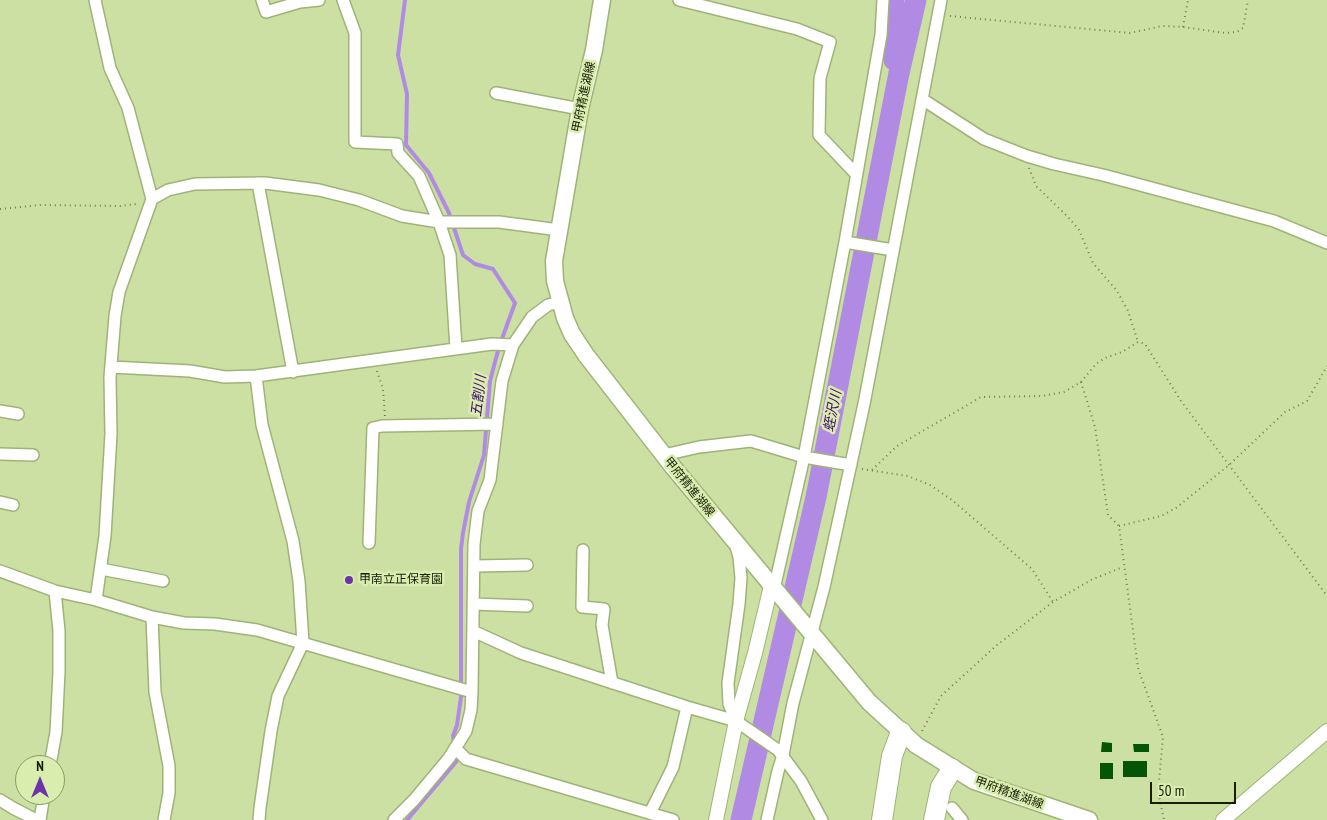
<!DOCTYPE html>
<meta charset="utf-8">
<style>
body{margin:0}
#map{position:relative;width:1327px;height:820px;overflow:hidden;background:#cbe0a2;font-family:"PT Sans Narrow",sans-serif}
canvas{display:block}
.north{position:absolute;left:15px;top:755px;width:50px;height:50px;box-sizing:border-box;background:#d8edae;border:1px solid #8b9a6b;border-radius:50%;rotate:0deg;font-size:14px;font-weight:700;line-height:20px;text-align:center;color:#181e07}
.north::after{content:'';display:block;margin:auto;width:18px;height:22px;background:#6e33a8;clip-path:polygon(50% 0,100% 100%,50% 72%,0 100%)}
.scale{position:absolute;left:1150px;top:782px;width:86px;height:22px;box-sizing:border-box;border:2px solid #181e07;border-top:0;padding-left:6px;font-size:15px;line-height:18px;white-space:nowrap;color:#181e07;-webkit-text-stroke:4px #d8edae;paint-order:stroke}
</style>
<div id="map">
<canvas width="1327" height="820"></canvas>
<div class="north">N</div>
<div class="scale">50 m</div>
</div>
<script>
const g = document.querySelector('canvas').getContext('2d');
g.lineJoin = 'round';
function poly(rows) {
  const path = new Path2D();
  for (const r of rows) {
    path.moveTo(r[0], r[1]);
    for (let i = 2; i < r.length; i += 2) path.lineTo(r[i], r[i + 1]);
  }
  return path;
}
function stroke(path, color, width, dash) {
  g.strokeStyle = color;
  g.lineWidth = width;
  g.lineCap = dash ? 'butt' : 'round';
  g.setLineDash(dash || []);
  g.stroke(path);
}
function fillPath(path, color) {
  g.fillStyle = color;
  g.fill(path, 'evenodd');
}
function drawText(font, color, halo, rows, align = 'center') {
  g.font = font + ' "PT Sans Narrow","Noto Sans JP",sans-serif';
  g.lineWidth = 5;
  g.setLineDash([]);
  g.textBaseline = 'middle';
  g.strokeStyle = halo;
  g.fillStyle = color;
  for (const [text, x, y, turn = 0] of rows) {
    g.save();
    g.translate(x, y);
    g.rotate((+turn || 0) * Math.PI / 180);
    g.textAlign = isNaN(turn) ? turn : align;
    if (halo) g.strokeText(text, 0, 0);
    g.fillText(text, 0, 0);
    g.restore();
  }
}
stroke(poly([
 [405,0,398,55,407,94,406,145,429,173,449,213,463,255,475,264,493,269,515,303,499,347,490,381,484,455,469,502,463,533,461,549,461,697,457,725,453,736,454,744],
 [407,820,456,762,455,753]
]), '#b18be3', 4);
stroke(poly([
 [894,60,894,0],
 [741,820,816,497,899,73,916,0]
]), '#b18be3', 21);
fillPath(poly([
 [1102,742,1112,743,1112,752,1101,752],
 [1133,744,1149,744,1149,752,1134,752],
 [1123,761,1147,761,1147,777,1123,777],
 [1100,763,1113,763,1113,779,1100,779]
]), '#045606');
const minor = poly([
 [95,0,110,68,128,108,152,199,119,292,115,316,110,377,111,434,105,536,96,600],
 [262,0,266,12,300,2,319,0],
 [343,0,355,33,355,142,397,144,398,153,419,176,439,222,450,255,456,348],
 [679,0,797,29,830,42,820,78,819,135,856,174],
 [496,93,580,109],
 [922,99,984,139,1027,156,1054,164,1103,175,1274,221,1327,243],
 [258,183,293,372],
 [152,199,168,190,195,184,265,183,319,190,359,200,402,216,439,222,499,222,559,230],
 [845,242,893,250],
 [111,367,190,371,225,377,256,376,492,344,513,345],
 [256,376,262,425,293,541,299,581,303,643,278,696,271,731,260,808,259,820],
 [0,411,18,414],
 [0,454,33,455],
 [664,455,699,447,751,441,804,457,851,465],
 [0,502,13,505],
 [369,543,373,428,382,426,497,424],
 [736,546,739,557,741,578,739,604,728,683,729,704,736,721],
 [583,550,582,607,604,609,602,625,612,683],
 [474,566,527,565],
 [101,569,163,581],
 [0,571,55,591,96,600,152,617,184,623,215,624,257,630,472,692],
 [774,589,804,457,845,242,881,35,883,0],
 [473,604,527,606],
 [152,617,155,692,169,766,169,793,164,820],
 [473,631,521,653,687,707,736,721,778,750,801,781,822,820],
 [455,748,466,759,673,820],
 [50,765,56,732,59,672,59,631,55,591],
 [0,800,13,808,36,820],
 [952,808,962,820],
 [650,813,673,767,687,707],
 [40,820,44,795],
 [394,820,414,800,449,758,466,731,471,710,472,692,474,544,478,511,490,480,502,381,513,345,532,317,548,305,560,302],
 [767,820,778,771,783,755,793,703,824,587,864,404,941,0]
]);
const tertiary = poly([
 [716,820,736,721,755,653,771,586],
 [1223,820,1327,731]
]);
const secondary = poly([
 [602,0,594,50,580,109,554,261,555,281,565,318,572,334,586,355,673,467,869,702,916,745,974,781,1089,820]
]);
const motorway = poly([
 [882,820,892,756,901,732],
 [934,820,941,787,952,769]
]);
stroke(minor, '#a0b377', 14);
stroke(tertiary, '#a0b377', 16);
stroke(secondary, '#a0b377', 19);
stroke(motorway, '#a0b377', 22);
stroke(poly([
 [950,16,1130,33,1162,26,1183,27,1225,33,1237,32,1243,28,1248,0],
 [1183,27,1188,0],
 [1029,168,1036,186,1068,217,1079,230,1093,263,1117,291,1128,311,1138,342],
 [0,209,40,205,120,206,137,204],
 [377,371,383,389,385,416],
 [1081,382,1095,427,1108,515,1119,526,1138,668,1163,737,1158,792,1164,820],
 [862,469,908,476,930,485,952,500,1032,569,1053,602],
 [872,470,897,446,981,397,1042,396,1064,392,1081,382,1096,364,1105,358,1122,352,1138,342,1145,344,1181,401,1327,596],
 [1119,526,1161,516,1176,508,1229,465,1285,412,1307,401,1327,366],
 [922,731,941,696,997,645,1053,602,1091,580,1123,567]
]), '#717e54', 2, [1, 4]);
stroke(minor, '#fff', 11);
stroke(tertiary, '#fff', 14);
stroke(secondary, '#fff', 16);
stroke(motorway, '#fff', 20);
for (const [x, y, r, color] of [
 [349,580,5,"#6e33a8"]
]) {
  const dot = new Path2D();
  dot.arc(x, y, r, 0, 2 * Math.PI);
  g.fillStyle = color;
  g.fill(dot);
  stroke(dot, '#d8edae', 2);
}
drawText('12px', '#181e07', '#d8edae', [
 ["甲府精進湖線",584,97,-78],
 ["甲府精進湖線",689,487,51],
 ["甲府精進湖線",1009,793,20]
]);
drawText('12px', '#181e07', '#d8edae', [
 ["甲南立正保育園",359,580]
], 'left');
drawText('italic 14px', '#450974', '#d8edae', [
 ["五割川",479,396,-83],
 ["蛭沢川",833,411,-79]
]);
</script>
